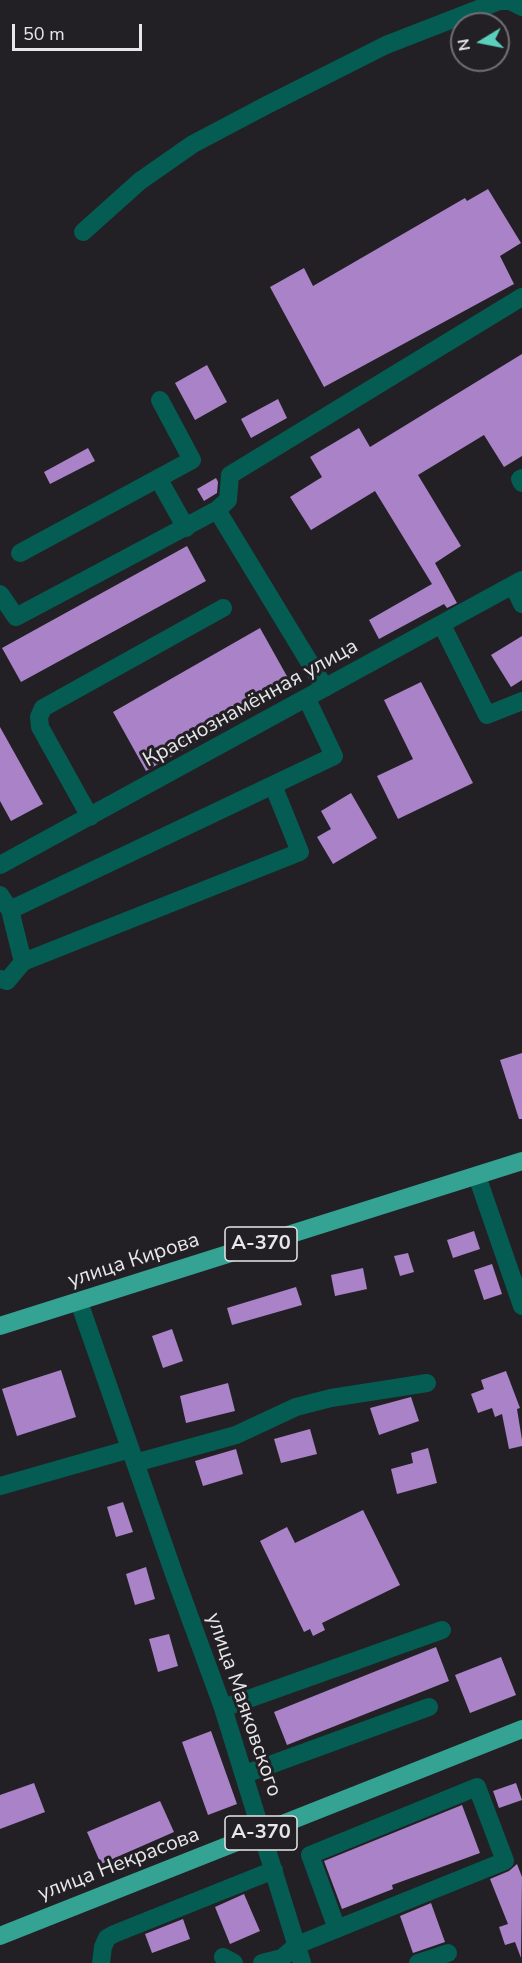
<!DOCTYPE html>
<meta charset="utf-8">
<style>
body{margin:0}
#map{position:relative;width:522px;height:1963px;overflow:hidden;background:#222024;font-family:"Nunito Sans",sans-serif}
canvas{display:block}
.north{position:absolute;left:450px;top:12px;width:60px;height:60px;box-sizing:border-box;background:#222024;border:2px solid #716f73;border-radius:50%;rotate:260deg;font-size:16px;font-weight:700;line-height:24px;text-align:center;color:#e7e6e9}
.north::after{content:'';display:block;margin:auto;width:21px;height:27px;background:#5bcebc;clip-path:polygon(50% 0,100% 100%,50% 72%,0 100%)}
.scale{position:absolute;left:12px;top:24px;width:130px;height:27px;box-sizing:border-box;border:3px solid #e7e6e9;border-top:0;padding-left:8px;font-size:18px;line-height:21px;white-space:nowrap;color:#e7e6e9;-webkit-text-stroke:4px #222024;paint-order:stroke}
</style>
<div id="map">
<canvas width="522" height="1963"></canvas>
<div class="north">N</div>
<div class="scale">50 m</div>
</div>
<script>
const g = document.querySelector('canvas').getContext('2d');
g.lineJoin = 'round';
function fillPath(path, color) {
  g.fillStyle = color;
  g.fill(path, 'evenodd');
}
function poly(rows) {
  const path = new Path2D();
  for (const r of rows) {
    path.moveTo(r[0], r[1]);
    for (let i = 2; i < r.length; i += 2) path.lineTo(r[i], r[i + 1]);
  }
  return path;
}
function stroke(path, color, width, dash) {
  g.strokeStyle = color;
  g.lineWidth = width;
  g.lineCap = dash ? 'butt' : 'round';
  g.setLineDash(dash || []);
  g.stroke(path);
}
function drawText(font, color, halo, rows, align = 'center') {
  g.font = font + ' "Nunito Sans",sans-serif';
  g.lineWidth = 6;
  g.setLineDash([]);
  g.textBaseline = 'middle';
  g.strokeStyle = halo;
  g.fillStyle = color;
  for (const [text, x, y, turn = 0] of rows) {
    g.save();
    g.translate(x, y);
    g.rotate((+turn || 0) * Math.PI / 180);
    g.textAlign = isNaN(turn) ? turn : align;
    if (halo) g.strokeText(text, 0, 0);
    g.fillText(text, 0, 0);
    g.restore();
  }
}
fillPath(poly([
 [488,189,521,243,500,256,514,284,324,387,270,287,304,268,313,286,465,198,467,201],
 [522,354,522,456,504,467,484,435,418,475,461,546,435,563,457,603,447,608,444,604,379,639,369,620,432,584,375,491,311,530,290,497,322,477,310,457,359,428,370,447],
 [207,365,227,402,195,420,175,383],
 [278,399,287,418,251,438,241,419],
 [88,448,95,461,50,484,44,472],
 [216,478,218,482,217,493,204,501,197,489],
 [187,546,206,581,21,682,2,648],
 [260,628,293,687,146,771,113,712],
 [522,636,522,680,511,687,491,655],
 [421,682,473,783,398,819,377,776,413,759,384,700],
 [0,727,43,804,11,821,0,801],
 [351,793,377,838,333,864,317,837,331,829,321,811],
 [522,1053,522,1119,519,1119,500,1060],
 [474,1231,480,1249,453,1258,447,1240],
 [408,1253,414,1272,400,1276,394,1256],
 [492,1264,502,1294,484,1300,474,1270],
 [363,1268,367,1289,335,1296,331,1275],
 [296,1287,302,1305,232,1325,227,1308],
 [172,1329,183,1361,163,1368,152,1336],
 [61,1370,76,1417,17,1436,2,1389],
 [506,1371,520,1408,517,1409,522,1440,522,1446,509,1449,502,1414,495,1417,492,1408,478,1413,471,1394,484,1389,481,1380],
 [228,1383,235,1411,186,1423,180,1396],
 [411,1397,419,1421,379,1435,370,1408],
 [310,1429,317,1454,281,1463,274,1439],
 [428,1448,437,1483,397,1494,391,1469,413,1463,411,1453],
 [236,1449,243,1474,203,1486,195,1461],
 [123,1502,133,1532,116,1537,107,1507],
 [363,1510,400,1585,322,1623,325,1630,313,1636,310,1629,304,1632,260,1541,287,1527,295,1543],
 [146,1567,155,1599,135,1605,126,1574],
 [169,1634,178,1666,158,1672,149,1639],
 [436,1647,449,1681,287,1745,274,1712],
 [501,1657,516,1695,470,1713,455,1675],
 [211,1731,237,1804,208,1815,182,1742],
 [34,1783,45,1812,0,1829,0,1795],
 [516,1783,522,1800,499,1808,493,1791],
 [160,1801,174,1832,101,1864,87,1832],
 [462,1805,480,1853,392,1885,393,1889,342,1909,324,1861],
 [517,1864,522,1877,521,1958,515,1942,505,1945,499,1927,508,1924,490,1879,509,1871],
 [244,1894,260,1931,230,1944,215,1907],
 [431,1903,445,1942,413,1953,400,1916],
 [183,1919,190,1939,152,1953,145,1934]
]), '#a982c7');
stroke(poly([
 [83,232,140,181,193,144,265,106,386,45,499,1,510,1,522,7],
 [158,478,186,528],
 [522,478,520,479,522,483],
 [20,553,192,460,160,400],
 [513,585,522,604],
 [0,594,16,617,217,510],
 [442,625,487,715,522,701],
 [325,688,217,510,228,500,230,475,522,297],
 [90,817,40,727,39,717,43,708,223,608],
 [0,865,522,580],
 [0,895,10,910,23,962,300,852,273,785],
 [10,910,334,756,307,699],
 [0,979,7,981,23,962],
 [477,1176,522,1306],
 [79,1302,174,1574,223,1708,302,1963],
 [135,1463,236,1435,296,1407,331,1398,427,1383],
 [0,1486,130,1449],
 [223,1708,442,1630],
 [245,1774,429,1707],
 [223,1957,234,1963],
 [101,1963,103,1947,107,1938,114,1934,274,1870],
 [262,1963,282,1958,297,1945,505,1861,477,1787,310,1855,337,1929],
 [418,1963,448,1953]
]), '#045c52', 18);
stroke(poly([
 [0,1326,522,1161],
 [0,1936,522,1729]
]), '#34a393', 18);
for (const [x, y, w] of [
 [261,1244,72],
 [261,1833,72]
]) {
  const box = new Path2D();
  box.roundRect(x - w / 2, y - 17, w, 34, 4.5);
  g.fillStyle = '#222024';
  g.fill(box);
  stroke(box, '#e7e6e9', 1.5);
}
drawText('bold 20px', '#e7e6e9', null, [
 ["А-370",261,1244],
 ["А-370",261,1833]
]);
drawText('21px', '#e7e6e9', '#222024', [
 ["Краснознамённая улица",251,704,-29],
 ["улица Кирова",134,1261,-18],
 ["улица Маяковского",243,1705,71],
 ["улица Некрасова",119,1865,-21]
]);
</script>
